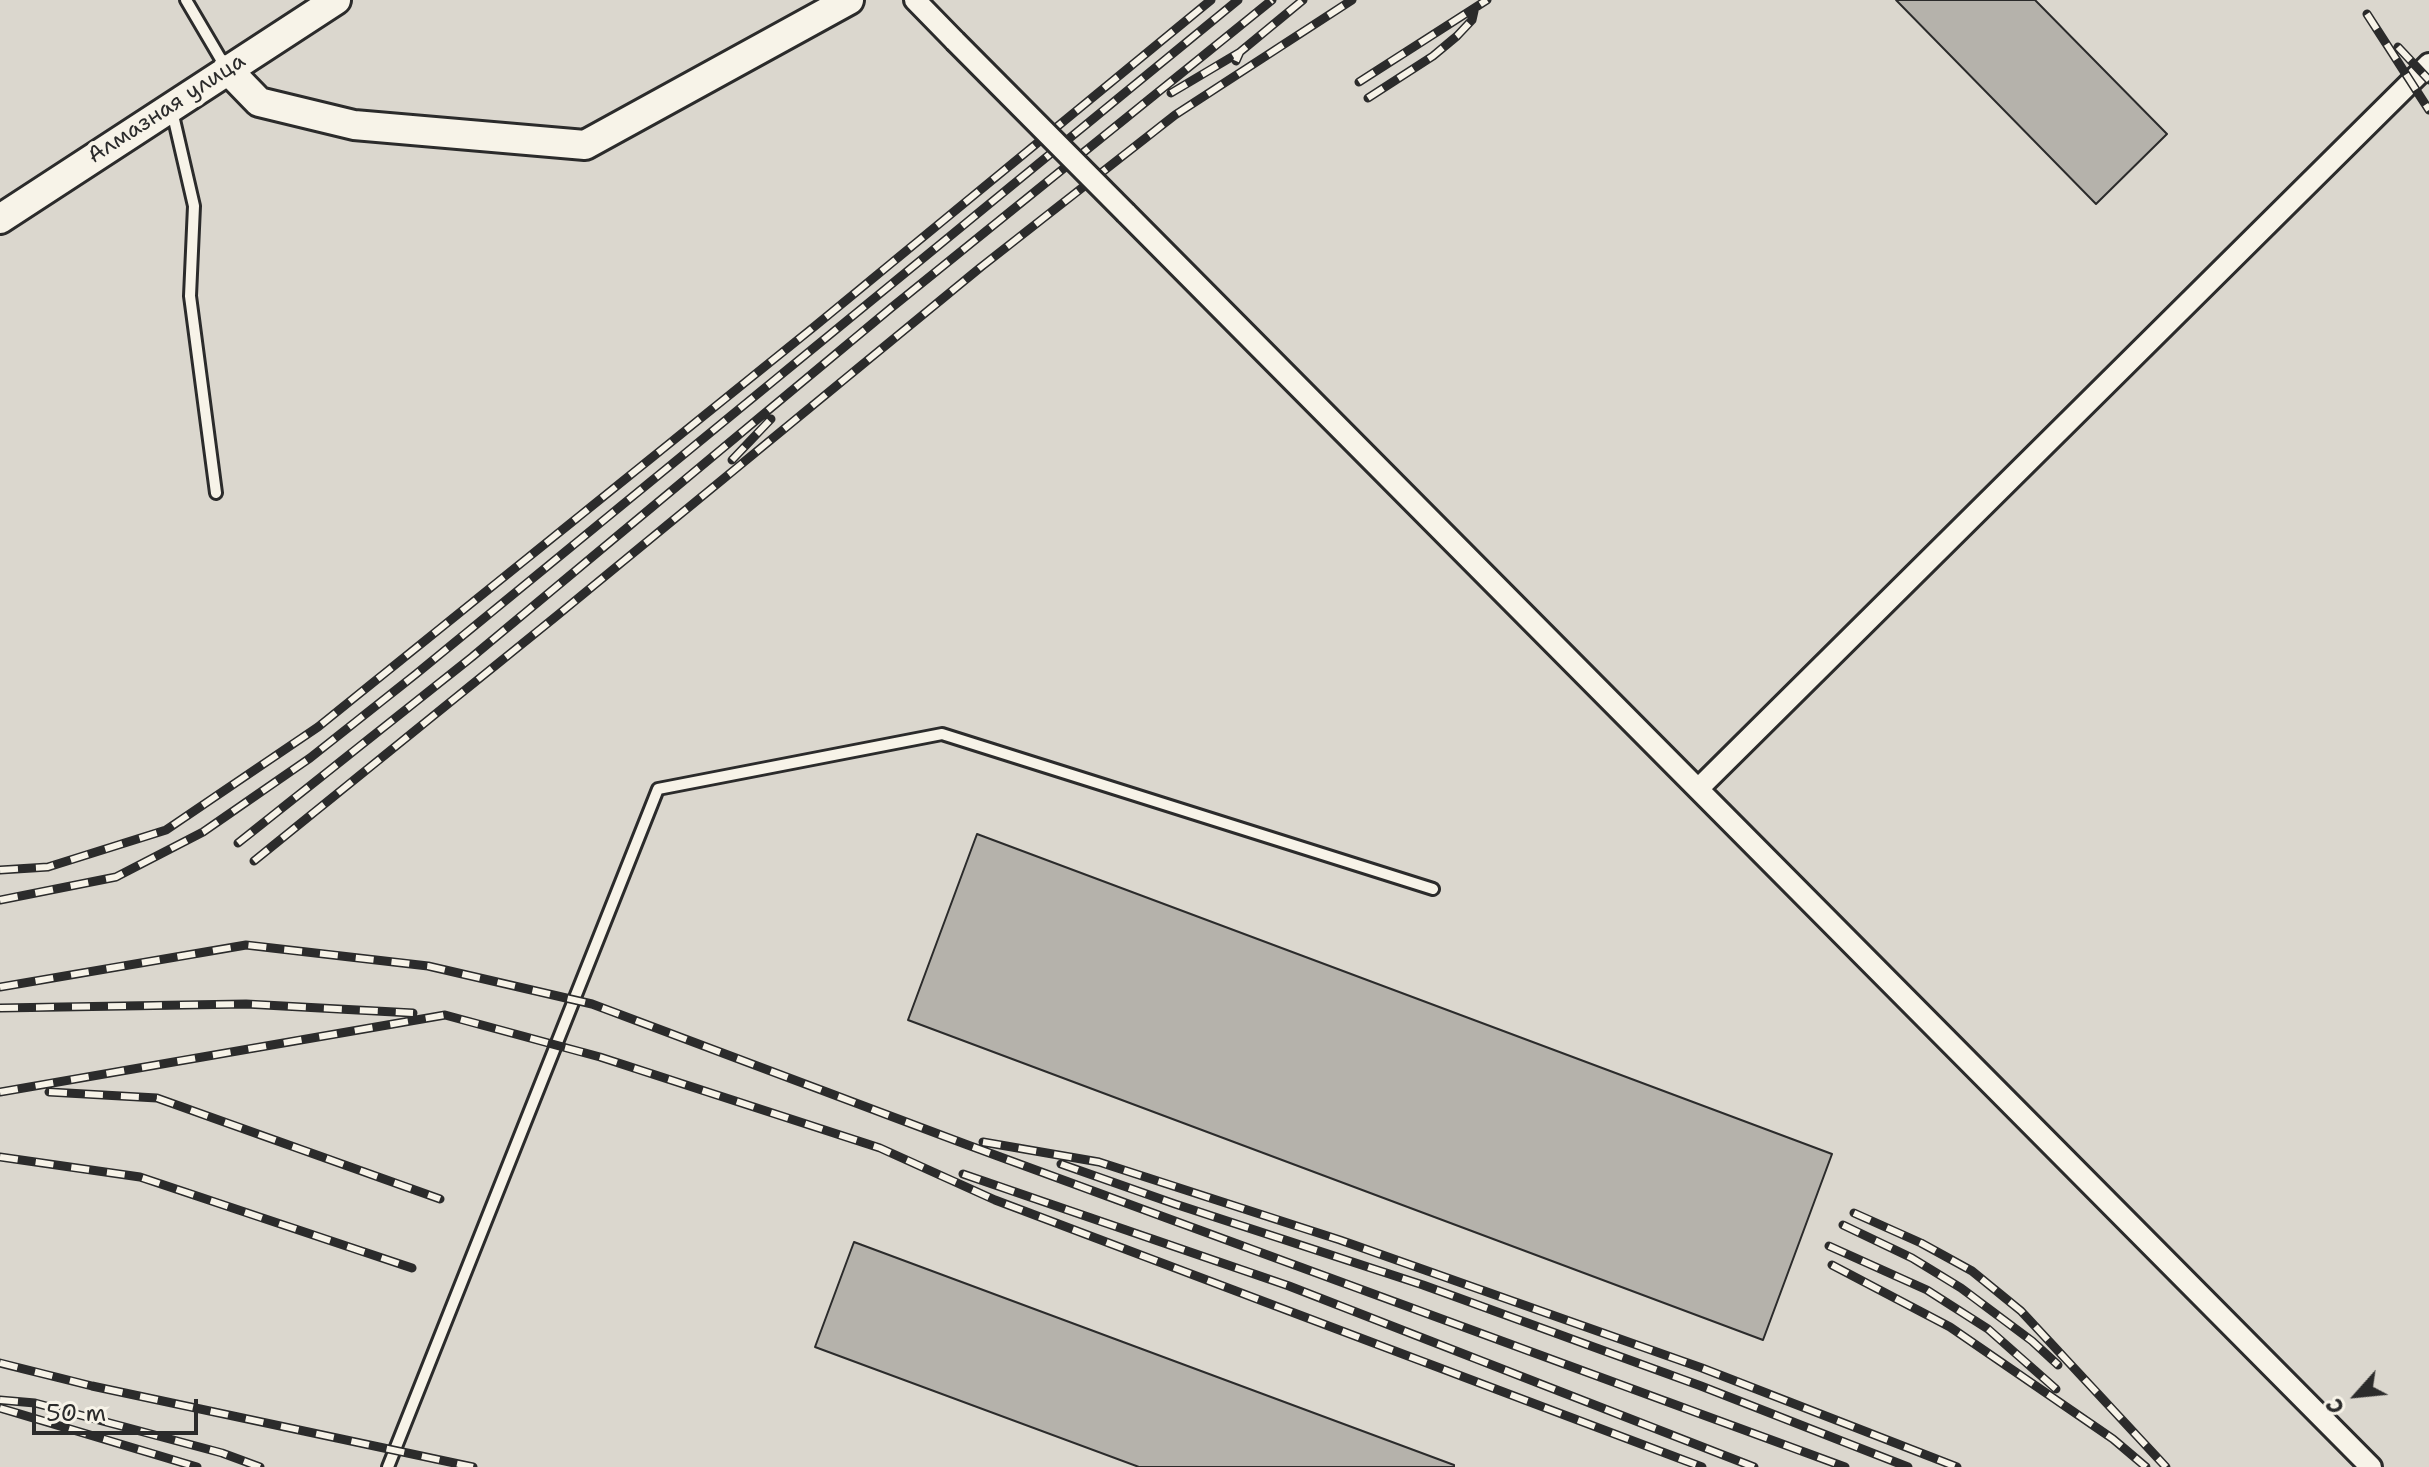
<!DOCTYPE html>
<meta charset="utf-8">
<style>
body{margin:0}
#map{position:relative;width:2429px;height:1467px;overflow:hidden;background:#ebe7dd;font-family:"Shantell Sans",sans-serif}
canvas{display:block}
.north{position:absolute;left:2317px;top:1355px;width:80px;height:80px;-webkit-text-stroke:6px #f7f3e8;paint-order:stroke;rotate:243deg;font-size:22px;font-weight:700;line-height:32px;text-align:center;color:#2b2b2b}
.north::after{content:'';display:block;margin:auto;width:28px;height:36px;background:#2b2b2b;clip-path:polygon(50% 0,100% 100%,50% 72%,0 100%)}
.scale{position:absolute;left:32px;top:1399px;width:166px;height:36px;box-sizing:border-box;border:4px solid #2b2b2b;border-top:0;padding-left:10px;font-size:24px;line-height:28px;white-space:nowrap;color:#2b2b2b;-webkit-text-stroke:6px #f7f3e8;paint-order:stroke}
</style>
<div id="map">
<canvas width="2429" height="1467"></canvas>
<div class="north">С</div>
<div class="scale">50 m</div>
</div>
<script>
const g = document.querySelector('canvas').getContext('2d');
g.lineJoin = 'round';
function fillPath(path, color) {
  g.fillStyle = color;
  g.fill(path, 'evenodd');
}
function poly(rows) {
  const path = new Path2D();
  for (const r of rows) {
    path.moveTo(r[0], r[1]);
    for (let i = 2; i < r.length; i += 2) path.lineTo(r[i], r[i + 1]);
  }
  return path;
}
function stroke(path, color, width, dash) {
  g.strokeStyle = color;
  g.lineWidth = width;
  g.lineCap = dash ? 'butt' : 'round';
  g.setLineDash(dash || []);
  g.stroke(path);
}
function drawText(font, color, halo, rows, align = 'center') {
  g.font = font + ' "Shantell Sans",sans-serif';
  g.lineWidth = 8;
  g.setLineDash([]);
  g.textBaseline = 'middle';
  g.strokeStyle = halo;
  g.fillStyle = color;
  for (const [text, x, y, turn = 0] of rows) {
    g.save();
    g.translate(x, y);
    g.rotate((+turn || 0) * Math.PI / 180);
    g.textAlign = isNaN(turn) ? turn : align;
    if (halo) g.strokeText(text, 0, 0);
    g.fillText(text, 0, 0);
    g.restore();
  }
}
fillPath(poly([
 [0,0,2429,0,2429,1467,0,1467]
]), '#dbd7ce');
const building = poly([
 [1896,0,2035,0,2167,134,2096,204,1896,0],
 [977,834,1832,1154,1763,1340,908,1020,977,834],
 [854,1242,1454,1465,1454,1467,1139,1467,815,1347,854,1242]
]);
fillPath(building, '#b5b2ab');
stroke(building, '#2b2b2b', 2);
const lane = poly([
 [186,0,226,68],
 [172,111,194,206,190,296,216,493],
 [388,1467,658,789,942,734,1433,889]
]);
const street = poly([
 [915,0,955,41],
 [1126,213,2371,1467],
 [1698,789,2429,64]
]);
const secondary = poly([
 [227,69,259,102,354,125,585,145,849,0],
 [0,219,336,0]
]);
stroke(lane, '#2b2b2b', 16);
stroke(street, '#2b2b2b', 26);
stroke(secondary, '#2b2b2b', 34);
stroke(lane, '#f7f3e8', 10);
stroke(street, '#f7f3e8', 20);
stroke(secondary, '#f7f3e8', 28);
const rail = poly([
 [2367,14,2429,110],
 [2398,47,2429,80],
 [1236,61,1240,52,1303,0],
 [1359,82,1487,0],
 [1171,93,1240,52],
 [1368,98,1433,56,1457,36,1472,20,1474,11],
 [732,460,771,419],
 [238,843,472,657,891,308,1272,0],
 [254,861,559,614,981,267,1175,115,1352,0],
 [0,870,48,867,166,830,318,727,815,326,1211,0],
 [0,900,116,877,203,832,310,758,416,674,1238,0],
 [0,987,246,945,428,966,592,1004,965,1144,1845,1467],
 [0,1008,246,1004,413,1013],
 [0,1092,445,1015,600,1057,880,1148,995,1200,1702,1467],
 [49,1092,157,1098,440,1199],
 [983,1142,1099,1162,1340,1240,1702,1368,1957,1467],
 [0,1157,140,1177,412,1268],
 [1061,1164,1175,1204,1423,1285,1701,1386,1908,1467],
 [963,1174,1289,1286,1754,1467],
 [1854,1213,1921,1243,1972,1271,2021,1311,2166,1467],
 [1843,1225,1912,1258,1961,1288,2032,1341,2058,1365],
 [1829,1246,1927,1290,1988,1329,2056,1389],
 [1832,1265,1950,1327,2113,1439,2146,1467],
 [0,1363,92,1386,473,1467],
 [0,1400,35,1403,222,1453,260,1467],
 [0,1408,197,1467]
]);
stroke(rail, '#2b2b2b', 9);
stroke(rail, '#f7f3e8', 6, [18]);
const streetBridge = poly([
 [955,41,1126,213]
]);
stroke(streetBridge, '#2b2b2b', 26, []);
stroke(streetBridge, '#f7f3e8', 20);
drawText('22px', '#2b2b2b', '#f7f3e8', [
 ["Алмазная улица",167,109,-33]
]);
</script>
